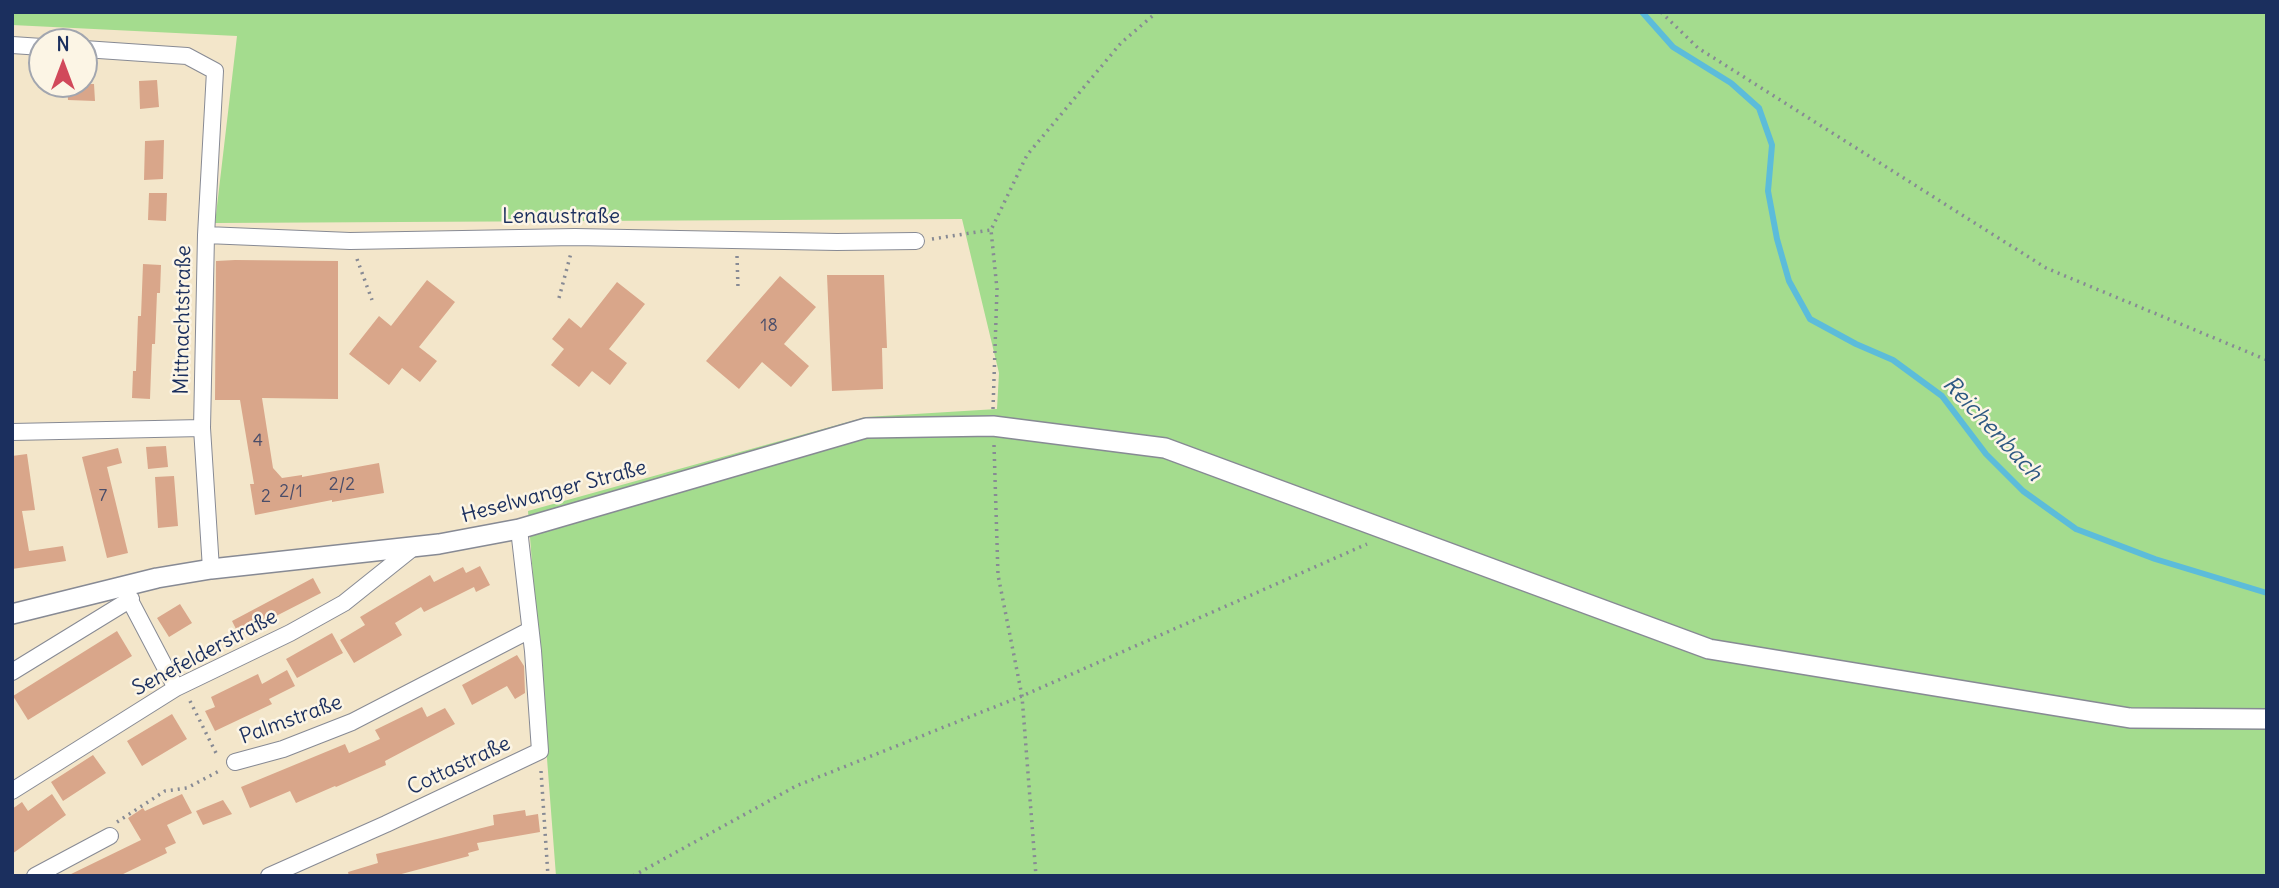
<!DOCTYPE html>
<meta charset="utf-8">
<style>
body{margin:0}
#map{position:relative;width:2279px;height:888px;overflow:hidden;background:#f3e6ca;font-family:Delius,sans-serif}
canvas{display:block}
.frame{position:absolute;inset:0;border:14px solid #1b2f5e;pointer-events:none}
.north{position:absolute;left:28px;top:28px;width:70px;height:70px;box-sizing:border-box;background:#fcf5e5;border:2px solid #a2a6af;border-radius:50%;rotate:0deg;font-size:19px;font-weight:700;line-height:28px;text-align:center;color:#1b2f5e}
.north::after{content:'';display:block;margin:auto;width:24px;height:32px;background:#d1495b;clip-path:polygon(50% 0,100% 100%,50% 72%,0 100%)}
</style>
<div id="map">
<canvas width="2279" height="888"></canvas>
<div class="frame"></div>
<div class="north">N</div>
</div>
<script>
const g = document.querySelector('canvas').getContext('2d');
g.lineJoin = 'round';
function fillPath(path, color) {
  g.fillStyle = color;
  g.fill(path, 'evenodd');
}
function poly(rows) {
  const path = new Path2D();
  for (const r of rows) {
    path.moveTo(r[0], r[1]);
    for (let i = 2; i < r.length; i += 2) path.lineTo(r[i], r[i + 1]);
  }
  return path;
}
function stroke(path, color, width, dash) {
  g.strokeStyle = color;
  g.lineWidth = width;
  g.lineCap = dash ? 'butt' : 'round';
  g.setLineDash(dash || []);
  g.stroke(path);
}
function drawText(font, color, halo, rows, align = 'center') {
  g.font = font + ' Delius,sans-serif';
  g.lineWidth = 5;
  g.setLineDash([]);
  g.textBaseline = 'middle';
  g.strokeStyle = halo;
  g.fillStyle = color;
  for (const [text, x, y, turn = 0] of rows) {
    g.save();
    g.translate(x, y);
    g.rotate((+turn || 0) * Math.PI / 180);
    g.textAlign = isNaN(turn) ? turn : align;
    if (halo) g.strokeText(text, 0, 0);
    g.fillText(text, 0, 0);
    g.restore();
  }
}
fillPath(poly([
 [12,12,2267,12,2267,876,556,876,528,511,866,417,997,409,999,373,962,219,215,223,237,36,12,25]
]), '#a4dc8e');
stroke(poly([
 [1642,12,1673,47,1731,83,1759,108,1772,145,1768,191,1777,239,1789,281,1810,319,1856,344,1893,360,1942,396,1986,454,2023,491,2076,529,2155,559,2267,593]
]), '#5cbcda', 6);
fillPath(poly([
 [157,80,159,107,140,109,139,81],
 [67,84,94,84,95,101,68,100],
 [164,140,163,179,144,180,145,141],
 [149,193,167,193,166,221,148,220],
 [235,260,338,261,338,399,262,398,273,468,282,478,302,475,302,477,379,463,384,493,332,502,332,500,255,515,250,484,254,484,240,400,215,400,216,261],
 [143,264,161,265,160,293,157,293,155,344,152,344,150,399,132,398,133,371,136,371,138,316,141,316],
 [827,275,884,275,887,348,882,348,883,389,832,391],
 [780,276,816,307,784,344,809,366,791,387,762,362,739,389,706,361],
 [427,280,455,302,419,347,437,361,420,382,402,368,389,385,349,354,379,316,391,326],
 [617,282,645,304,609,349,627,363,610,385,592,371,579,387,551,365,564,349,552,339,569,318,581,328],
 [166,446,168,467,148,469,146,447],
 [118,448,122,463,107,467,128,553,107,558,82,457],
 [27,454,35,510,22,511,29,551,63,546,66,561,12,569,12,456],
 [174,476,178,526,158,528,155,477],
 [480,566,490,585,476,592,474,587,424,612,421,607,395,623,402,635,354,663,340,640,365,625,360,617,430,575,434,582,463,567,466,573],
 [313,578,321,593,239,635,232,621],
 [180,604,192,623,169,637,157,618],
 [117,631,132,656,28,720,13,696],
 [332,633,343,653,297,678,286,659],
 [517,655,524,666,525,693,515,699,507,686,472,705,462,685],
 [287,670,295,686,269,699,272,704,215,731,205,711,215,707,211,697,258,674,262,684],
 [422,707,427,717,445,708,455,724,385,761,386,765,336,787,335,786,296,803,290,791,250,808,241,787,345,744,349,753,380,739,375,730],
 [172,714,187,739,142,766,127,741],
 [93,755,106,773,63,801,51,782],
 [52,794,66,815,12,854,12,809,22,802,28,811],
 [182,794,192,813,167,825,176,843,165,848,167,853,119,876,67,876,141,840,128,818,143,808,145,811],
 [223,800,232,814,203,825,196,811],
 [525,810,526,816,538,814,540,832,477,843,479,850,468,853,469,856,394,876,349,876,348,872,378,863,376,854,494,825,493,815]
]), '#d9a68a');
const minor = poly([
 [12,45,42,47],
 [84,49,187,56,215,71,206,235,202,428,211,569],
 [206,235,350,241,575,237,837,242,916,241],
 [12,432,202,428],
 [125,591,176,688],
 [12,672,131,599],
 [235,762,283,749,352,722,530,630],
 [12,791,176,688,290,633,344,603,414,547],
 [35,876,110,836],
 [269,876,386,824,540,751,533,651,519,529]
]);
const tertiary = poly([
 [12,614,157,578,211,569,439,544,519,529,866,428,993,426,1165,448,1709,649,2130,718,2267,719]
]);
stroke(minor, '#878a94', 18);
stroke(tertiary, '#878a94', 22);
stroke(poly([
 [1661,12,1698,48,2046,268,2267,360],
 [932,239,990,230],
 [737,256,738,288],
 [357,259,372,300],
 [559,298,571,253],
 [993,409,997,289,991,230,1027,155,1121,43,1157,12],
 [994,445,998,575,1022,696,1036,876],
 [190,701,218,757],
 [541,771,548,876],
 [117,822,165,791,187,788,221,770],
 [633,876,796,786,1022,696,1367,544]
]), '#878a94', 3.5, [2, 5]);
stroke(minor, '#fff', 16);
stroke(tertiary, '#fff', 19);
drawText('18px', '#4a4d69', null, [
 ["18",769,326],
 ["4",258,441],
 ["2/2",342,485],
 ["2/1",291,492],
 ["7",103,496],
 ["2",266,497]
]);
drawText('21px', '#1b2f5e', '#fcf5e5', [
 ["Lenaustraße",561,217],
 ["Mittnachtstraße",183,320,-89],
 ["Heselwanger Straße",554,492,-15],
 ["Senefelderstraße",205,653,-28],
 ["Palmstraße",291,720,-20],
 ["Cottastraße",459,766,-25]
]);
drawText('italic 23px', '#2e5983', '#fcf5e5', [
 ["Reichenbach",1992,429,47]
]);
</script>
